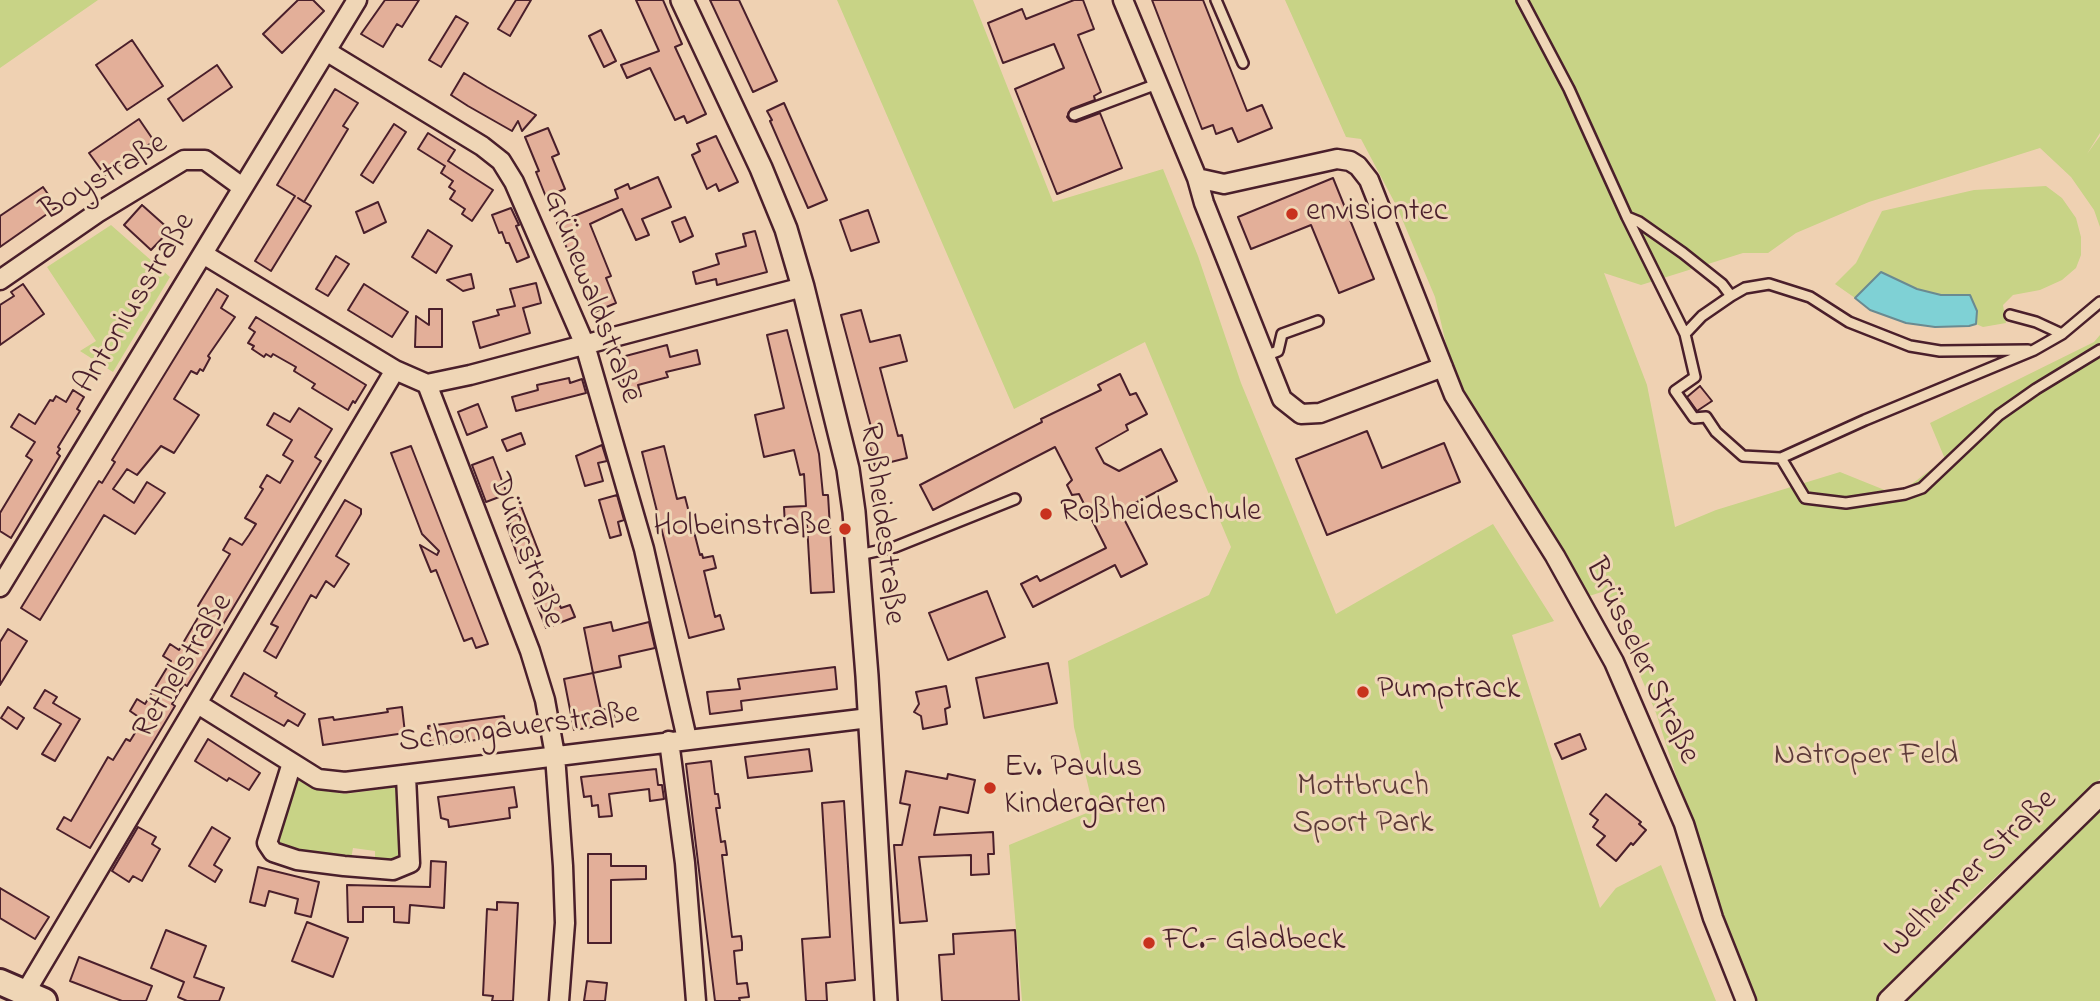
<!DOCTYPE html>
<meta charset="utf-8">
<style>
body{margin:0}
canvas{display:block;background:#efd1b2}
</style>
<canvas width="2100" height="1001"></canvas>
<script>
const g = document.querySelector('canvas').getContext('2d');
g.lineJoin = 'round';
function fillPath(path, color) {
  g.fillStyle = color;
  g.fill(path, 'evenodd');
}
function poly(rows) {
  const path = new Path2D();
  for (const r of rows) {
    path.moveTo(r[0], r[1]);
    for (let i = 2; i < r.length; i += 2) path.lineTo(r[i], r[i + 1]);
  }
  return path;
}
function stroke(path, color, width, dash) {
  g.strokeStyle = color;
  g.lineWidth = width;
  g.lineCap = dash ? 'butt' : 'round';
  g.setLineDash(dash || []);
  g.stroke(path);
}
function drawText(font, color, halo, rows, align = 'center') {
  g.font = font + ' "Indie Flower",sans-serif';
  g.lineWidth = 6;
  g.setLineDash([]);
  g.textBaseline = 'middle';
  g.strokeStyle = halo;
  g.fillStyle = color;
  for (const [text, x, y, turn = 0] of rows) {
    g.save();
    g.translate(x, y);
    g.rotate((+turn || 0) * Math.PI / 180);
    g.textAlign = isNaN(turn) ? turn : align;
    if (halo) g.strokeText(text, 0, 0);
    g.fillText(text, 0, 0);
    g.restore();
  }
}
fillPath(poly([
 [0,0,98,0,0,68],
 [837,0,973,0,1053,202,1163,169,1198,256,1241,383,1336,614,1493,524,1554,621,1512,635,1600,908,1616,888,1661,865,1716,1001,1022,1001,1009,845,1094,810,1074,727,1068,661,1209,595,1231,547,1145,342,1014,409],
 [1285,0,2100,0,2100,133,2087,154,2100,136,2100,227,2094,210,2071,177,2040,148,1869,202,1796,233,1768,253,1743,253,1641,285,1604,273,1647,385,1675,527,1716,510,1840,472,1897,495,1945,459,1930,423,2094,342,2100,335,2100,779,1954,916,1878,1001,1748,1001,1656,713,1605,591,1586,597,1455,382,1435,297,1397,207,1361,139,1346,137],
 [2046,186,2062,198,2076,218,2081,237,2081,255,2076,268,2062,280,2040,290,2013,295,2003,305,2006,323,1983,327,1976,324,1977,311,1970,295,1941,295,1917,289,1881,272,1855,298,1835,284,1856,263,1882,211,1974,190],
 [111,225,170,277,113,372,80,351,96,341,47,267],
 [298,780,320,790,345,794,397,787,400,790,402,856,398,861,375,863,375,851,353,848,351,859,296,852,280,847,276,841,295,783],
 [2100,796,2100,1001,1891,1001]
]), '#c8d386');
const water = poly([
 [1881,272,1917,289,1941,295,1970,295,1977,311,1976,324,1969,326,1935,327,1906,323,1870,310,1855,298,1881,272]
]);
fillPath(water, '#7fd1d5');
stroke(water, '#6a8a91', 2);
const building = poly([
 [298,0,313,0,324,11,282,53,263,34,298,0],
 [385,0,419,0,402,27,397,24,383,47,361,34,385,0],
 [516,0,531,0,510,36,498,29,516,0],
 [636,0,663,0,682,44,675,47,706,114,687,123,684,116,675,120,650,68,627,78,621,65,659,51,636,0],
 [710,0,739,0,777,81,753,92,710,0],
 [1074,0,1083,0,1094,29,1078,35,1101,92,1094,96,1095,100,1071,109,1067,117,1070,121,1076,122,1100,113,1122,168,1057,194,1015,89,1064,68,1054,44,1003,63,988,23,1022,9,1026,19,1074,0],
 [1152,0,1203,0,1247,111,1262,105,1272,128,1238,142,1232,128,1216,134,1213,125,1202,129,1152,0],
 [456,16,468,23,441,67,429,60,456,16],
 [601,30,616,61,604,67,589,36,601,30],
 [132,40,163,86,127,110,96,65,132,40],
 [217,65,232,87,183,121,168,99,217,65],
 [464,73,487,87,536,115,522,131,518,121,512,131,468,106,451,95,464,73],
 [335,89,358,103,343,126,348,129,304,202,298,198,311,206,271,271,255,261,295,196,277,185,335,89],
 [784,103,827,200,808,208,770,121,772,120,767,111,784,103],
 [139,119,154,141,105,175,89,153,139,119],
 [394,124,406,132,373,183,361,175,394,124],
 [548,128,559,154,552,157,565,189,546,197,536,172,539,171,525,137,548,128],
 [428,133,455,150,448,161,493,190,472,221,462,214,465,209,450,199,455,191,449,187,453,181,441,173,445,166,418,149,428,133],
 [716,136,738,182,719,191,716,184,707,189,692,155,700,151,697,144,716,136],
 [658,177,671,207,642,219,649,235,636,240,622,209,590,224,611,276,606,278,616,303,592,313,557,223,618,198,615,190,628,184,630,189,658,177],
 [1333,178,1374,279,1339,293,1311,225,1251,249,1238,217,1333,178],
 [43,187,57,207,0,247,0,216,43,187],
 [378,202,386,222,364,233,356,212,378,202],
 [142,205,170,230,151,250,124,225,142,205],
 [511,208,519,225,516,226,529,257,517,262,509,243,506,243,502,232,499,233,492,215,511,208],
 [868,210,879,242,851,251,840,220,868,210],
 [685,217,693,236,680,242,672,222,685,217],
 [428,230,452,246,436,273,412,257,428,230],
 [755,231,767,272,717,285,716,279,696,284,693,272,719,264,716,254,746,246,743,234,755,231],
 [336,256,349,264,328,296,316,289,336,256],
 [471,274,474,288,463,291,447,280,471,274],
 [536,283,541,303,523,308,530,333,480,348,473,322,499,315,497,310,515,306,510,289,536,283],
 [23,284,44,314,0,345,0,305,14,296,11,292,23,284],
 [364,284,408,312,392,337,348,310,364,284],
 [217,289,228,296,221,308,235,317,208,356,210,358,203,371,200,369,197,374,191,371,174,399,199,415,174,453,161,446,137,475,127,469,113,489,134,503,147,482,165,493,135,534,104,515,40,620,21,608,99,481,102,483,115,462,112,460,217,289],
 [429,309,442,309,442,347,415,347,416,316,429,325,429,309],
 [861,310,870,342,900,335,907,361,880,368,898,436,902,435,907,458,875,466,869,443,875,442,841,315,861,310],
 [256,317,366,385,355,403,353,401,348,410,312,388,315,384,294,371,296,367,273,354,271,357,266,354,264,357,252,349,254,346,248,343,255,332,249,328,256,317],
 [787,330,819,454,823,495,828,495,834,592,811,593,807,524,785,526,784,507,806,506,804,474,800,475,794,450,764,457,755,415,784,408,767,335,787,330],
 [667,345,670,357,697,350,700,364,666,372,668,377,638,385,641,396,628,399,618,358,667,345],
 [1120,374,1130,395,1136,393,1147,414,1126,425,1128,430,1096,448,1104,463,1119,471,1161,449,1177,481,1120,511,1147,564,1121,577,1115,565,1033,607,1021,584,1037,576,1040,581,1106,548,1079,494,1072,495,1067,485,1072,480,1055,447,933,510,920,485,1042,422,1041,419,1101,390,1098,385,1120,374],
 [569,378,570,383,582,379,586,393,516,411,512,397,538,390,537,385,569,378],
 [1700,386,1712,401,1697,411,1687,397,1700,386],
 [73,390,84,397,77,409,80,411,58,447,60,449,57,453,60,456,11,538,0,531,0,513,32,460,26,456,35,442,11,427,19,414,35,424,50,400,53,401,56,396,66,402,73,390],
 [478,404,487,427,467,435,458,412,478,404],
 [299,408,332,429,315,457,321,461,221,628,222,629,187,686,184,684,172,704,175,706,90,848,57,829,64,817,71,821,108,757,113,760,126,739,130,741,143,720,130,711,137,699,145,704,171,661,163,656,170,644,179,650,203,609,198,606,230,554,223,550,230,538,242,545,249,535,256,524,245,518,263,489,260,487,267,475,280,483,293,461,283,455,292,440,267,425,274,413,290,422,299,408],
 [1367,431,1382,468,1444,443,1460,482,1327,535,1296,459,1367,431],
 [521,433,525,444,507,451,502,440,521,433],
 [602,445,607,461,598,463,603,481,585,486,576,456,602,445],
 [411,446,488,644,476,648,472,638,464,641,436,570,431,572,420,545,437,555,439,551,422,534,391,453,411,446],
 [664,446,677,499,685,497,700,555,702,554,703,558,713,556,716,568,704,571,715,617,720,615,724,629,689,638,642,452,664,446],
 [493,457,507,494,486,502,472,465,493,457],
 [617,495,624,520,618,522,621,535,610,538,599,500,617,495],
 [345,500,361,509,361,514,336,556,349,564,334,587,326,581,316,598,311,595,276,658,264,651,278,627,271,624,345,500],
 [521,506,540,555,520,563,507,526,511,525,506,510,521,506],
 [551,585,561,608,570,605,575,617,546,628,532,592,551,585],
 [987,591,1005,637,948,660,929,613,987,591],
 [611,622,613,631,649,622,655,648,619,656,621,667,593,673,584,628,611,622],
 [8,629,27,641,0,685,0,642,8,629],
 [1048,663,1057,703,984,718,976,678,1048,663],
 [835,667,837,689,741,701,742,710,710,714,707,692,740,689,738,679,835,667],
 [244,673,277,693,275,696,305,714,298,726,288,720,284,726,231,696,244,673],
 [593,673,601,710,612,708,616,723,574,730,564,679,593,673],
 [946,686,950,707,945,709,947,724,923,729,921,716,914,712,919,704,916,692,946,686],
 [45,690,57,697,53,703,80,719,55,761,42,754,61,724,34,708,45,690],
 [8,707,24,718,17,729,1,718,8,707],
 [402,707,405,733,323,745,319,719,333,717,334,720,388,712,387,709,402,707],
 [504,716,507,736,431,746,428,726,504,716],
 [1580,734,1586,749,1562,759,1555,744,1580,734],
 [208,739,260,773,249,790,229,778,227,781,195,761,208,739],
 [809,749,812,771,748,778,745,757,809,749],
 [711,761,715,794,718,794,720,808,716,808,721,842,725,841,727,855,722,855,732,937,741,936,742,943,742,950,734,951,737,984,747,983,749,997,739,998,740,1001,715,1001,686,764,711,761],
 [656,769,658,785,662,785,664,799,650,801,649,789,609,794,612,816,599,817,598,805,592,806,591,796,584,797,581,777,656,769],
 [906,771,947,779,948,774,975,780,968,813,940,807,934,835,993,832,994,854,988,854,989,874,971,875,971,855,919,857,927,921,900,923,894,845,902,845,910,805,900,803,906,771],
 [514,787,517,807,509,808,510,818,449,827,448,820,441,818,438,797,514,787],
 [1606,794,1641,822,1639,824,1646,830,1633,845,1631,843,1616,861,1597,845,1605,836,1593,827,1598,820,1590,814,1606,794],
 [844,801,855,980,826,983,827,1001,806,1001,802,939,830,937,822,803,844,801],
 [138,827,156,837,152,844,160,849,142,881,133,876,129,882,112,871,138,827],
 [212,827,230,838,214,865,222,870,215,882,189,866,212,827],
 [588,854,611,854,611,866,646,866,646,879,611,880,611,943,588,943,588,854],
 [431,861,446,862,444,908,410,905,409,923,394,922,394,907,363,907,363,922,348,922,347,885,430,887,431,861],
 [258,867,319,882,311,917,295,913,298,899,269,891,265,906,250,902,258,867],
 [0,888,49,917,35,939,0,918,0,888],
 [497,902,518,903,513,1001,492,1001,493,996,483,995,487,909,497,910,497,902],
 [307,922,348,938,333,977,292,961,307,922],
 [166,930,206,946,194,977,224,988,219,1001,187,1001,178,997,184,982,151,968,166,930],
 [1015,930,1019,1001,942,1001,939,955,954,954,953,934,1015,930],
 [79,957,152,986,146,1001,122,1001,70,981,79,957],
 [587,981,607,983,605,1001,584,1001,587,981]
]);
fillPath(building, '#e3af99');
stroke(building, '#4a1f2b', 2);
const service = poly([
 [1216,0,1243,63],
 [1522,0,1569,89,1627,217,1685,334,1695,377,1675,391,1694,418,1706,417,1716,432,1743,456,1781,458,1865,420,2034,350,2062,334,2100,302],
 [1074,115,1157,84],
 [1627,217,1639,222,1683,253,1722,284,1731,296],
 [2010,315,2036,322,2062,334],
 [1685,334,1702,316,1731,296,1745,288,1769,284,1810,297,1849,322,1910,346,1940,351,2028,350],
 [1265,356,1278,351,1282,334,1318,321],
 [1781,458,1805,498,1846,503,1905,494,1922,488,1999,415,2036,389,2100,350],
 [859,555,895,547,1015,499]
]);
const minor = poly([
 [1123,0,1197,178,1204,203,1282,399,1301,414,1320,413,1443,367],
 [326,51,482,146,501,161,514,182,585,345,644,549,687,739],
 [1197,178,1224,184,1337,159,1350,161,1358,166,1369,180,1454,395,1555,556,1614,662,1684,824,1713,918,1746,1001],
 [203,254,395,370,427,384,530,651,545,700,555,755,563,866,565,923,559,1001],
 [0,280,97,213,184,160,205,160,242,187],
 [427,384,470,375,803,287],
 [0,587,357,0],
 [198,704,318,779,345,782,869,718],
 [669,741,685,863,696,1001],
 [292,763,267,843,273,852,297,860,344,866,393,870,410,863,406,776],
 [25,993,395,370]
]);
const tertiary = poly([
 [682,0,761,168,786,229,803,287,848,469,854,512,867,676,886,1001],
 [1889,1001,2100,794]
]);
const secondary = poly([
 [0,982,44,1001]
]);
stroke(service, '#4a1f2b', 14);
stroke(minor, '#4a1f2b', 23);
stroke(tertiary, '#4a1f2b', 26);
stroke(secondary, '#4a1f2b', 30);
stroke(service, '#efd6b6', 9);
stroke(minor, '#efd6b6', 18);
stroke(tertiary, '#efd6b6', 21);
stroke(secondary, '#efd6b6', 24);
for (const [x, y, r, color] of [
 [1292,214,7,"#c8321e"],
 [1046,514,7,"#c8321e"],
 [845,529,7,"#c8321e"],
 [1363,692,7,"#c8321e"],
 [990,788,7,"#c8321e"],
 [1149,943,7,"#c8321e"]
]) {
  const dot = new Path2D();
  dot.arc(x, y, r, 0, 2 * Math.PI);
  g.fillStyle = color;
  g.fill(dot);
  stroke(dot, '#efd6b6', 2.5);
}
drawText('32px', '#4a1f2b', '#efd6b6', [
 ["Boystraße",105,179,-31],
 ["Grünewaldstraße",590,297,69],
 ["Antoniusstraße",137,304,-59],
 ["Roßheidestraße",880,524,83],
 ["Dürerstraße",524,551,69],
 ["Brüsseler Straße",1640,662,64],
 ["Rethelstraße",185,667,-59],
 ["Schongauerstraße",519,730,-7],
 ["Welheimer Straße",1972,875,-44]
]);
drawText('32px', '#4a1f2b', '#efd6b6', [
 ["envisiontec",1306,214],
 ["Roßheideschule",1060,514],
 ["Holbeinstraße",831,529,"right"],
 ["Pumptrack",1377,692],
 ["Ev. Paulus",1004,770],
 ["Kindergarten",1004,807],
 ["FC.- Gladbeck",1163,943]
], 'left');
drawText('32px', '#5d3a39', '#efd6b6', [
 ["Natroper Feld",1866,758],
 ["Mottbruch",1363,789],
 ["Sport Park",1363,826]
]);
</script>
